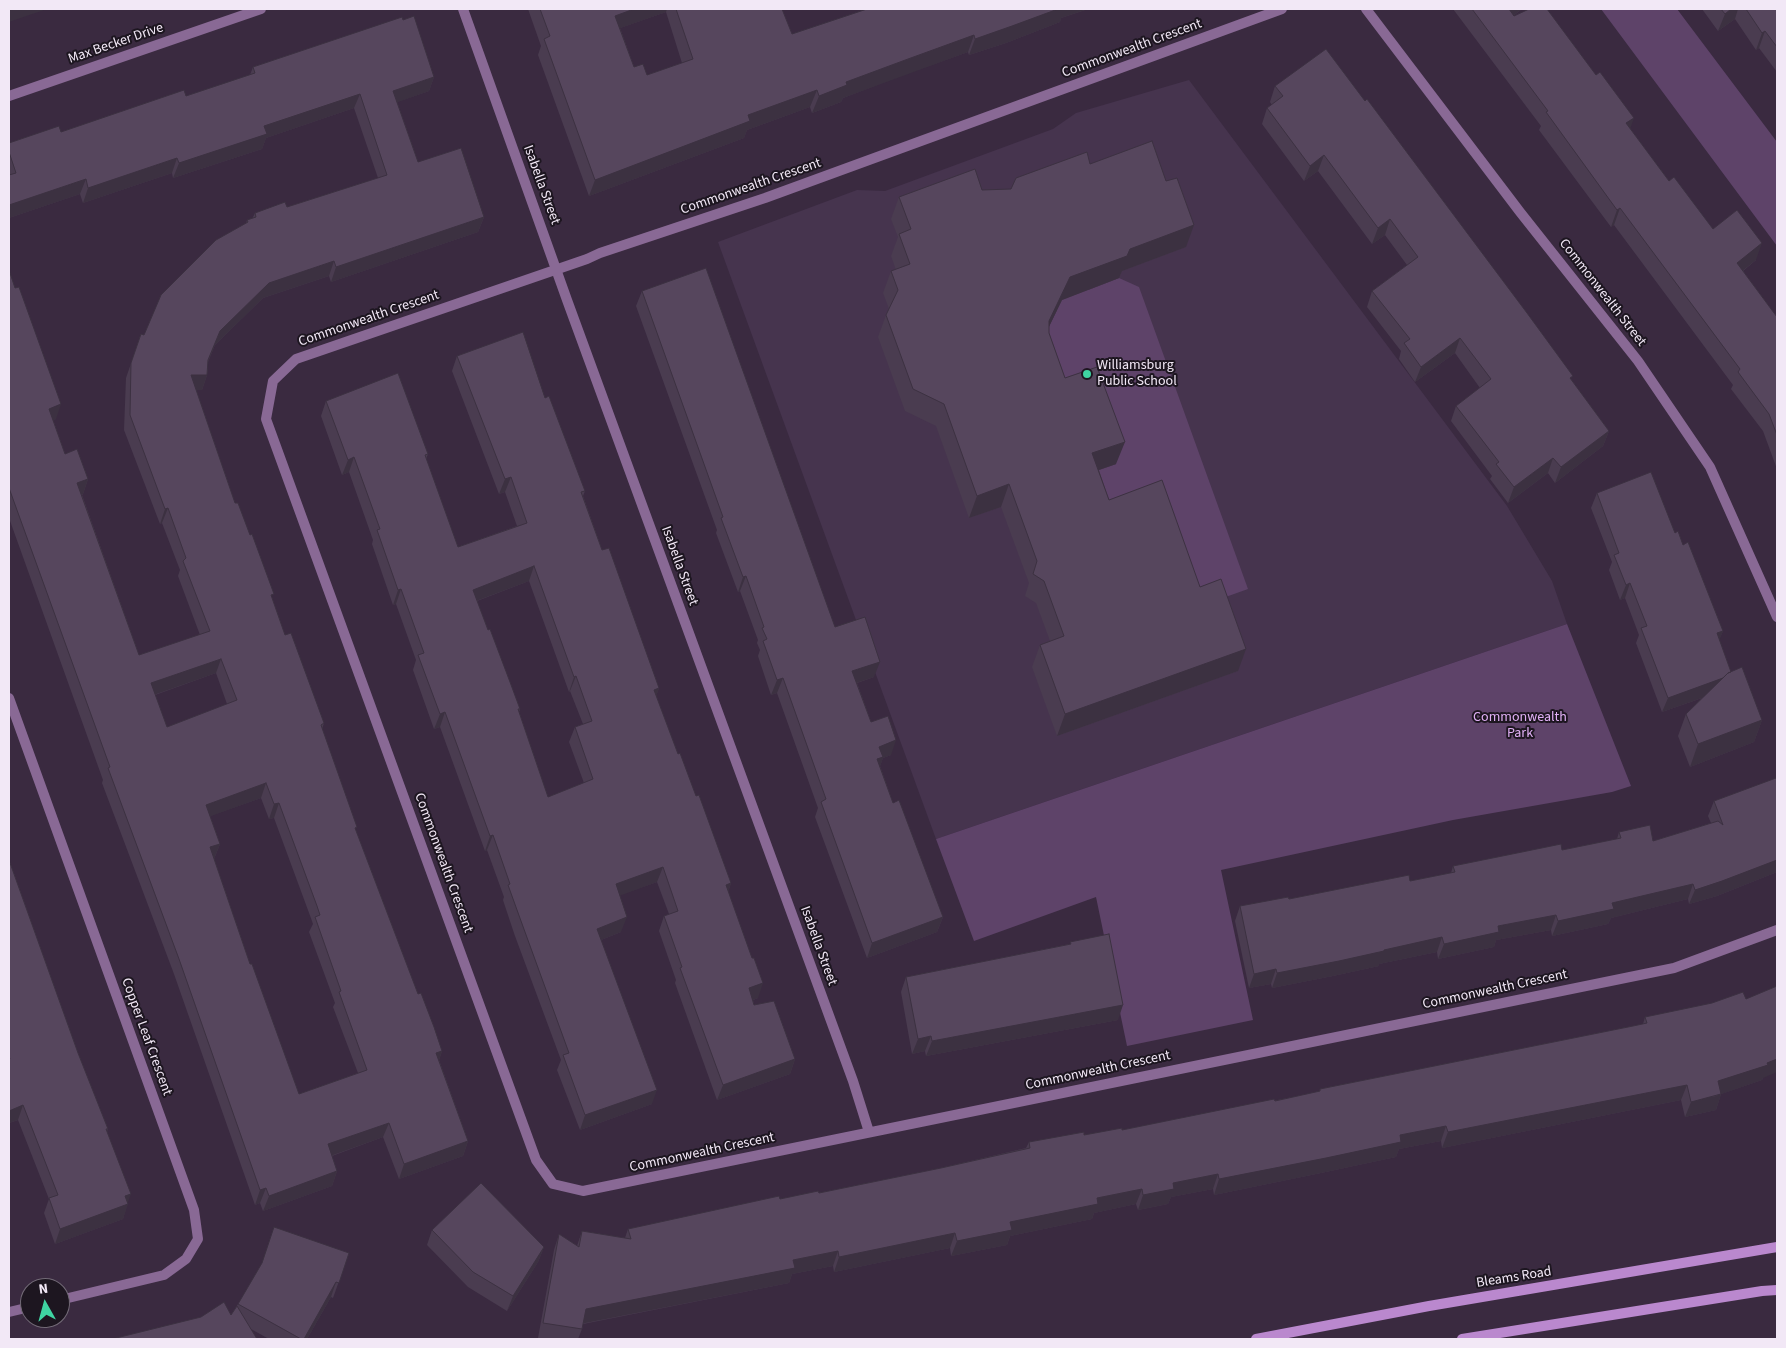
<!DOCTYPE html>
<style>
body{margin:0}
#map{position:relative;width:1786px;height:1348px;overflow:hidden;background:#3a2a40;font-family:"Source Sans 3",sans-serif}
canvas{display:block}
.frame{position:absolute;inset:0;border:10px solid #f2e8f6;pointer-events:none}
.north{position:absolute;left:20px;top:1278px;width:50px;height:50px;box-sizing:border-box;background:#1d1620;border:1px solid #726a76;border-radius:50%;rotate:353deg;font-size:14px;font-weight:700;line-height:20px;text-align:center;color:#f2e8f6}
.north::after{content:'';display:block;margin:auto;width:18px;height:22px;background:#3fd4a2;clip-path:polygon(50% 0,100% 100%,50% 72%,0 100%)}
</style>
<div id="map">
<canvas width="1786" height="1348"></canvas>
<div class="frame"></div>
<div class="north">N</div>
</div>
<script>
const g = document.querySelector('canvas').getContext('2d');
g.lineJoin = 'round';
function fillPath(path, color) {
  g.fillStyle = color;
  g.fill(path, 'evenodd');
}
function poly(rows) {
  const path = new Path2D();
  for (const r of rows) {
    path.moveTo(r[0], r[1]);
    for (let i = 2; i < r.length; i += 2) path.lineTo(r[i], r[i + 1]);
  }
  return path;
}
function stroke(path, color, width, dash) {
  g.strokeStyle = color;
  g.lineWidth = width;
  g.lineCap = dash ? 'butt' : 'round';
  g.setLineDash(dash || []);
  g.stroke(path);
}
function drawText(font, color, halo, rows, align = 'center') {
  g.font = font + ' "Source Sans 3",sans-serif';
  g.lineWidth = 4;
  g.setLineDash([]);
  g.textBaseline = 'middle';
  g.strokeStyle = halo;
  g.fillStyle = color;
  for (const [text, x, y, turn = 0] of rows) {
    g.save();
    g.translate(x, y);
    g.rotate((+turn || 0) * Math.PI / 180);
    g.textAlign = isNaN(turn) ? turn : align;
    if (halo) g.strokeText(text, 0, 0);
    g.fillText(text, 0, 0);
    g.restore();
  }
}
fillPath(poly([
 [1189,80,1507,506,1552,581,1567,624,936,839,718,242,857,190,885,191,1053,129,1076,113]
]), '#46344e');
fillPath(poly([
 [1601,9,1677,9,1777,142,1777,246],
 [1119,278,1139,287,1248,589,1192,609,1101,522,1084,475,1116,464,1057,400,1047,331,1057,310,1048,286,1088,290],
 [1567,624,1631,786,1612,792,1453,820,1221,870,1253,1020,1127,1046,1096,897,974,941,936,839]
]), '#5e4369');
stroke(poly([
 [463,9,567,300,853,1081,869,1132],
 [1282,9,765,198,600,253,587,259,296,359,273,381,266,419,536,1160,553,1184,583,1191,1674,968,1777,930],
 [1366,9,1520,212,1638,361,1710,467,1777,617],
 [9,96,261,9],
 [9,698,194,1210,198,1239,186,1259,164,1275,60,1300],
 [9,1312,30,1307]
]), '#896995', 10);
stroke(poly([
 [1256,1339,1429,1306,1777,1247],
 [1462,1339,1762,1291,1777,1290]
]), '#ba88ce', 10);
fillPath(poly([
 [528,9,782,9,792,34,867,9,1088,9,1061,18,1060,22,1006,43,969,55,968,52,901,76,843,98,841,102,812,113,810,107,747,130,744,138,589,196,538,55,541,46],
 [666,12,682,63,647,75,634,67,620,28],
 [1453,9,1522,9,1513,16,1630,129,1669,181,1713,229,1756,260,1743,271,1777,317,1777,469,1763,431,1731,389,1733,385,1614,225,1611,227,1539,130,1541,126],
 [1702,9,1777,9,1777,72,1759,48,1756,50,1735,19,1718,31],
 [403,20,434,77,429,91,397,102,418,162,484,217,478,232,331,282,329,276,263,298,215,345,208,362,207,375,202,390,196,390,235,503,272,598,285,635,324,723,322,729,356,831,418,994,442,1051,439,1060,468,1141,463,1156,399,1179,383,1137,332,1156,337,1171,332,1186,263,1211,260,1203,255,1205,174,974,102,783,103,780,9,518,9,270,56,419,53,420,65,454,88,479,83,494,82,495,139,655,200,635,178,576,180,570,162,523,160,524,124,430,126,378,141,334,144,335,246,224,247,220,252,219,255,213,287,207,378,178,354,108,266,138,262,149,173,178,172,173,83,203,80,194,9,218,9,152,61,132,186,96,250,75,253,67],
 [216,673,227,704,167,727,155,695],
 [261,798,269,819,274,818,312,921,313,924,309,932,335,1003,333,1007,358,1073,299,1094,250,964,214,859,220,844,210,816],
 [1275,86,1571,380,1609,431,1603,446,1555,483,1548,473,1508,503,1490,479,1492,476,1451,421,1456,406,1480,388,1455,353,1415,382,1399,359,1401,351,1367,307,1372,291,1407,265,1385,235,1372,244,1318,171,1304,181,1262,124,1267,108,1272,105,1270,102],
 [1090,164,1186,247,1122,271,1119,278,1062,300,1049,326,1049,333,1065,378,1116,464,1099,470,1109,500,1200,587,1238,671,1057,736,1032,667,1040,645,1050,641,1036,603,1025,596,1029,583,1001,507,969,518,936,426,905,411,878,337,886,315,889,309,883,293,891,271,896,270,891,256,898,237,891,219,899,197,982,190,1011,189],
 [642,291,835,627,874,677,857,683,871,722,891,755,883,758,880,766,893,803,943,917,937,932,867,958,815,817,818,808,777,693,771,695,758,656,760,650,757,643,758,640,740,591,738,592,716,533,717,530,636,306],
 [457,356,545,398,585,491,583,496,602,550,659,688,656,696,678,754,696,796,731,883,728,892,758,998,753,1000,754,1005,795,1059,790,1074,717,1100,675,983,676,980,659,931,664,916,669,914,657,882,620,895,621,932,601,940,652,1104,580,1130,557,1070,561,1060,515,936,503,900,504,897,487,850,485,851,440,727,434,729,413,670,416,660,396,604,393,605,372,544,373,540,349,472,342,475,321,416,326,401,428,454,426,459,458,547,517,526,505,492,499,494,452,371],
 [529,581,569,692,570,691,583,724,575,727,569,742,584,783,548,797,519,712,520,709,488,630,477,601],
 [1597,493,1675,533,1683,545,1723,631,1719,640,1731,672,1762,720,1754,742,1690,767,1678,736,1686,714,1702,698,1662,712,1636,643,1639,635,1625,598,1620,600,1609,570,1612,562,1591,508],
 [1777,781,1777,872,1717,896,1689,904,1688,899,1611,918,1608,924,1552,936,1551,930,1496,940,1494,947,1438,959,1437,952,1379,964,1379,966,1333,976,1272,988,1271,984,1249,988,1235,921,1240,906,1410,881,1451,873,1453,866,1562,850,1617,839,1619,832,1653,841,1711,823,1708,816,1714,801],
 [9,860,78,1053,108,1129,107,1131,128,1202,123,1219,55,1244,44,1213,49,1199,18,1120,9,1123],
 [1070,942,1118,1020,926,1056,925,1051,912,1054,901,992,906,977,1070,944],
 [1645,1017,1763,1078,1762,1080,1721,1094,1716,1110,1685,1117,1681,1100,1442,1148,1441,1141,1399,1149,1396,1157,1321,1173,1214,1195,1213,1189,1171,1197,1168,1204,1138,1210,1136,1204,1094,1213,1092,1219,1010,1236,1007,1245,951,1256,950,1248,834,1272,833,1266,792,1274,789,1283,583,1324,582,1329,578,1339,546,1339,538,1338,554,1250,559,1234,577,1246,582,1231,625,1238,628,1229,780,1199,819,1193,941,1168,1026,1148,1029,1142,1122,1130,1319,1092,1320,1089,1643,1024],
 [432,1230,544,1247,538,1262,507,1311,468,1287,427,1245],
 [349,1253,333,1298,331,1297,307,1339,269,1339,251,1329,231,1315,238,1304]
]), '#4a3c50');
fillPath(poly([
 [9,9,47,9,9,22],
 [634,9,667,9,666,12,609,32,615,16],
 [1058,9,1088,9,1061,18,1060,22,1006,43,969,55,975,39],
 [1508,9,1522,9,1502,24],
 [1731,9,1738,9,1735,19,1718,31,1725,14],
 [1765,31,1759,48,1756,50,1762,33],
 [974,35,968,52,843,98,841,102,812,113,819,96,846,82],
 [434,77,429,91,387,106,393,91],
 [817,90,810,107,747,130,744,138,589,196,595,180,748,115],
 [360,94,354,108,266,138,262,149,173,178,179,163,264,126],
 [1634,118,1628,135,1626,123],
 [1324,155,1318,171,1304,181,1310,166],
 [177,158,172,173,83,203,88,188],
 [86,179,80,194,9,218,9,205],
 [1620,208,1614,225,1611,227,1617,210],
 [484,217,478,232,331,282,336,267],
 [1390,219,1385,235,1372,244,1378,228],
 [1194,225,1186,247,1122,271,1119,278,1062,300,1041,343,1049,321,1070,277,1130,249],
 [1762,243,1756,260,1731,280,1737,263],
 [334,261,329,276,263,298,215,345,202,374,220,331,269,283],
 [1460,338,1455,353,1415,382,1421,367],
 [191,375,207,375,202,390,186,390],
 [61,404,56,419,44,424,49,409],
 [1609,431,1603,446,1555,483,1561,467],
 [1125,442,1116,464,1084,475,1092,453],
 [354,457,349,472,342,475,348,460],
 [1553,458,1548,473,1508,503,1514,487],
 [511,477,505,492,499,494,505,479],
 [88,479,83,494,72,498,77,483],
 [1009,484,1001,507,969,518,977,496],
 [168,508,162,523,160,524,165,509],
 [534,566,529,581,468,604,473,590],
 [746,576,740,591,738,592,743,577],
 [1630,583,1625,598,1620,600,1626,585],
 [401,589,396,604,393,605,398,590],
 [1723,631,1717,646,1717,633],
 [1246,649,1238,671,1057,736,1065,714],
 [221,659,216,673,145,698,151,683],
 [880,662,874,677,847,686,852,671],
 [1732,674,1727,689,1662,712,1668,698],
 [576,676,570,691,569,692,574,677],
 [783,678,777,693,771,695,777,680],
 [659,688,654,703,654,690],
 [445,712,440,727,434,729,440,714],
 [1762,720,1754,742,1690,767,1698,744],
 [896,740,891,755,883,758,878,772,872,774,879,747],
 [266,783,261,798,200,820,206,805],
 [279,803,274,818,269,819,274,804],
 [493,835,487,850,485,851,490,836],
 [220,844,214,859,204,862,210,847],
 [1777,860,1777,872,1717,896,1689,904,1695,890],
 [663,867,657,882,611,899,616,884],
 [731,883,726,898,726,885],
 [1693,884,1688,899,1611,918,1608,924,1552,936,1558,921,1612,903],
 [1556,915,1551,930,1496,940,1494,947,1438,959,1444,944,1498,926],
 [627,917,621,932,591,944,597,929],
 [943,917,937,932,867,958,872,943],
 [1442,937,1437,952,1379,964,1379,966,1333,976,1272,988,1277,973],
 [1276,969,1271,984,1249,988,1254,974],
 [763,983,758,998,744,1003,749,988],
 [1123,1005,1118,1020,926,1056,932,1041],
 [931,1036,925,1051,912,1054,918,1039],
 [442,1051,437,1066,436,1053],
 [795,1059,790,1074,717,1100,723,1085],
 [1777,1059,1777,1072,1763,1078,1762,1080,1713,1097,1718,1081],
 [1687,1085,1681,1100,1442,1148,1448,1132],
 [657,1090,652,1104,580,1130,585,1115],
 [1721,1094,1716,1110,1685,1117,1691,1102],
 [23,1105,18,1120,9,1123,9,1111],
 [389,1123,383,1137,322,1159,328,1144],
 [1446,1126,1441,1141,1399,1149,1396,1157,1321,1173,1214,1195,1219,1179,1400,1135],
 [468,1141,463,1156,399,1179,404,1164],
 [337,1171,332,1186,263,1211,269,1196],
 [1218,1174,1213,1189,1171,1197,1168,1204,1138,1210,1143,1195,1173,1183],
 [266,1188,260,1203,255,1205,260,1190],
 [1142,1189,1136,1204,1094,1213,1092,1219,1010,1236,1007,1245,951,1256,957,1241,1010,1222,1097,1198],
 [131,1194,127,1205,128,1204,123,1219,55,1244,60,1229,125,1196],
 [955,1233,950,1248,834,1272,839,1257],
 [544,1247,538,1262,507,1311,513,1296],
 [838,1251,833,1266,792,1274,789,1283,580,1324,586,1309,793,1260],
 [336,1282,331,1297,307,1339,304,1339]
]), '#3c3141');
const building = poly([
 [540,9,634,9,615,16,634,67,643,64,647,75,693,59,676,9,782,9,792,34,867,9,1058,9,1012,26,975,39,974,35,908,59,846,82,847,85,819,96,817,90,748,115,750,121,595,180,544,39,550,36,540,9],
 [1472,9,1509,9,1514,16,1529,9,1547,9,1596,75,1600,72,1634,118,1626,123,1669,181,1674,177,1713,229,1737,210,1762,243,1737,263,1777,317,1777,435,1769,414,1738,372,1740,369,1620,208,1617,210,1546,112,1548,111,1472,9],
 [1721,9,1731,9,1725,14,1721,9],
 [1746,9,1777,9,1777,47,1765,31,1762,33,1746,9],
 [414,16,434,77,393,91,418,162,461,148,484,217,336,267,334,261,269,283,220,331,208,360,207,375,191,375,235,503,238,503,250,535,252,534,274,594,271,595,285,635,291,633,324,723,321,725,357,827,355,828,418,994,421,993,434,1027,442,1051,436,1053,468,1141,404,1164,389,1123,328,1144,337,1171,269,1196,266,1188,260,1190,179,959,108,768,110,767,9,488,9,270,15,288,19,287,61,404,49,409,65,454,77,449,88,479,77,483,139,655,210,631,183,561,186,558,168,508,165,509,130,415,131,363,141,334,144,335,161,295,216,240,248,222,247,220,256,217,255,213,285,202,287,207,387,175,360,94,264,126,267,134,179,163,177,158,88,188,86,179,9,205,9,175,16,173,9,152,9,143,59,126,61,132,184,90,186,96,255,73,253,67,402,17,403,20,414,16],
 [221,659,237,700,167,727,151,683,221,659],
 [266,783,274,804,279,803,317,906,320,915,315,917,341,991,339,992,367,1070,299,1094,252,964,250,964,210,847,220,844,206,805,266,783],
 [1326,49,1365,101,1367,99,1527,313,1573,376,1570,378,1609,431,1561,467,1553,458,1514,487,1496,464,1499,462,1456,406,1491,379,1460,338,1421,367,1404,343,1410,339,1372,291,1418,257,1390,219,1378,228,1324,155,1310,166,1267,108,1283,96,1275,86,1326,49],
 [1152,141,1166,181,1177,178,1194,225,1130,249,1127,256,1070,277,1049,321,1049,333,1065,378,1097,367,1125,442,1092,453,1109,500,1162,480,1200,587,1221,579,1246,649,1065,714,1040,645,1064,636,1044,581,1033,574,1037,561,1009,484,977,496,944,404,913,389,886,315,898,290,891,271,910,264,899,234,911,229,899,197,975,169,982,190,1011,189,1016,178,1087,152,1090,164,1152,141],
 [706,268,835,627,865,617,880,662,852,671,871,722,888,716,896,740,879,747,883,757,877,759,893,803,899,800,943,917,872,943,821,802,826,799,783,678,777,680,763,641,767,639,762,628,764,627,746,576,743,577,721,518,723,517,642,291,706,268],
 [523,332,545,398,549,396,585,491,581,492,602,550,609,548,659,688,654,690,678,754,680,753,696,796,699,795,731,883,726,885,752,958,754,958,763,983,749,988,754,1005,774,1001,795,1059,723,1085,680,968,682,967,664,916,678,911,663,867,616,884,627,917,597,929,657,1090,585,1115,563,1055,569,1053,521,921,508,885,510,884,493,835,490,836,445,712,440,714,418,655,424,653,401,589,398,590,377,530,380,529,354,457,348,460,326,401,398,373,428,454,425,455,458,547,527,523,511,477,505,479,457,356,523,332],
 [534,566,574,677,576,676,592,721,575,727,593,779,548,797,518,709,520,709,510,682,490,629,488,630,473,590,534,566],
 [1651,472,1675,533,1678,531,1683,545,1688,542,1723,631,1717,633,1731,672,1728,673,1723,678,1668,698,1641,628,1647,626,1630,583,1626,585,1614,555,1619,553,1597,493,1651,472],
 [1742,667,1762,720,1698,744,1686,714,1728,673,1742,667],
 [1776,778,1777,781,1777,860,1722,881,1695,890,1693,884,1612,903,1614,909,1558,921,1556,915,1498,926,1499,932,1444,944,1442,937,1384,950,1384,951,1339,961,1277,973,1276,969,1254,974,1240,906,1288,897,1289,899,1409,875,1410,881,1455,872,1453,866,1522,852,1561,844,1562,850,1621,838,1619,832,1650,825,1653,841,1718,821,1723,825,1714,801,1776,778],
 [9,860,78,1053,108,1129,106,1129,131,1194,125,1196,128,1204,60,1229,49,1198,58,1195,23,1105,9,1111,9,1059,10,1059,9,1057,9,860],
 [1109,934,1123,1005,932,1041,931,1036,918,1039,906,977,1071,944,1070,942,1109,934],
 [1777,986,1777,1059,1767,1063,1768,1065,1718,1081,1721,1094,1691,1102,1687,1085,1448,1132,1446,1126,1400,1135,1401,1142,1326,1158,1219,1179,1218,1174,1173,1183,1174,1189,1143,1195,1142,1189,1097,1198,1098,1204,1010,1222,1012,1230,957,1241,955,1233,839,1257,838,1251,793,1260,795,1268,586,1309,582,1329,543,1323,559,1234,579,1247,582,1231,631,1239,628,1229,779,1196,780,1199,818,1191,819,1193,941,1168,1030,1148,1029,1142,1084,1132,1084,1135,1122,1128,1122,1130,1274,1099,1275,1101,1320,1091,1320,1089,1633,1026,1647,1023,1645,1017,1712,1003,1743,992,1746,999,1777,986],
 [481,1183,544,1247,513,1296,473,1272,432,1230,481,1183],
 [274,1227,349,1253,339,1283,336,1282,304,1339,301,1339,238,1304,262,1263,274,1227],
 [224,1302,231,1315,237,1306,257,1339,112,1339,201,1317,224,1302]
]);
fillPath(building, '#56465d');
stroke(building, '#3c3141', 1);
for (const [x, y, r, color] of [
 [1087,374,5,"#3fd4a2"]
]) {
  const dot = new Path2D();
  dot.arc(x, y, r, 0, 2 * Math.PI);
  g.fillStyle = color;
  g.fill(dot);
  stroke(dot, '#1d1620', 2);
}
drawText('14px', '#f2e8f6', '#1d1620', [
 ["Max Becker Drive",116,44,-19],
 ["Commonwealth Crescent",1132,49,-20],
 ["Isabella Street",541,185,70],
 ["Commonwealth Crescent",751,187,-19],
 ["Commonwealth Street",1602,293,52],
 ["Commonwealth Crescent",369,319,-19],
 ["Isabella Street",679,566,70],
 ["Commonwealth Crescent",443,863,70],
 ["Isabella Street",818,946,70],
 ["Commonwealth Crescent",1495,990,-12],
 ["Copper Leaf Crescent",146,1037,70],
 ["Commonwealth Crescent",1098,1071,-12],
 ["Commonwealth Crescent",702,1153,-12],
 ["Bleams Road",1514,1278,-9]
]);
drawText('14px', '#f2e8f6', '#1d1620', [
 ["Williamsburg",1097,366],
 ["Public School",1097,382]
], 'left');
drawText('14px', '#e1b0f6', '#1d1620', [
 ["Commonwealth",1520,718],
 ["Park",1520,734]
]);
</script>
